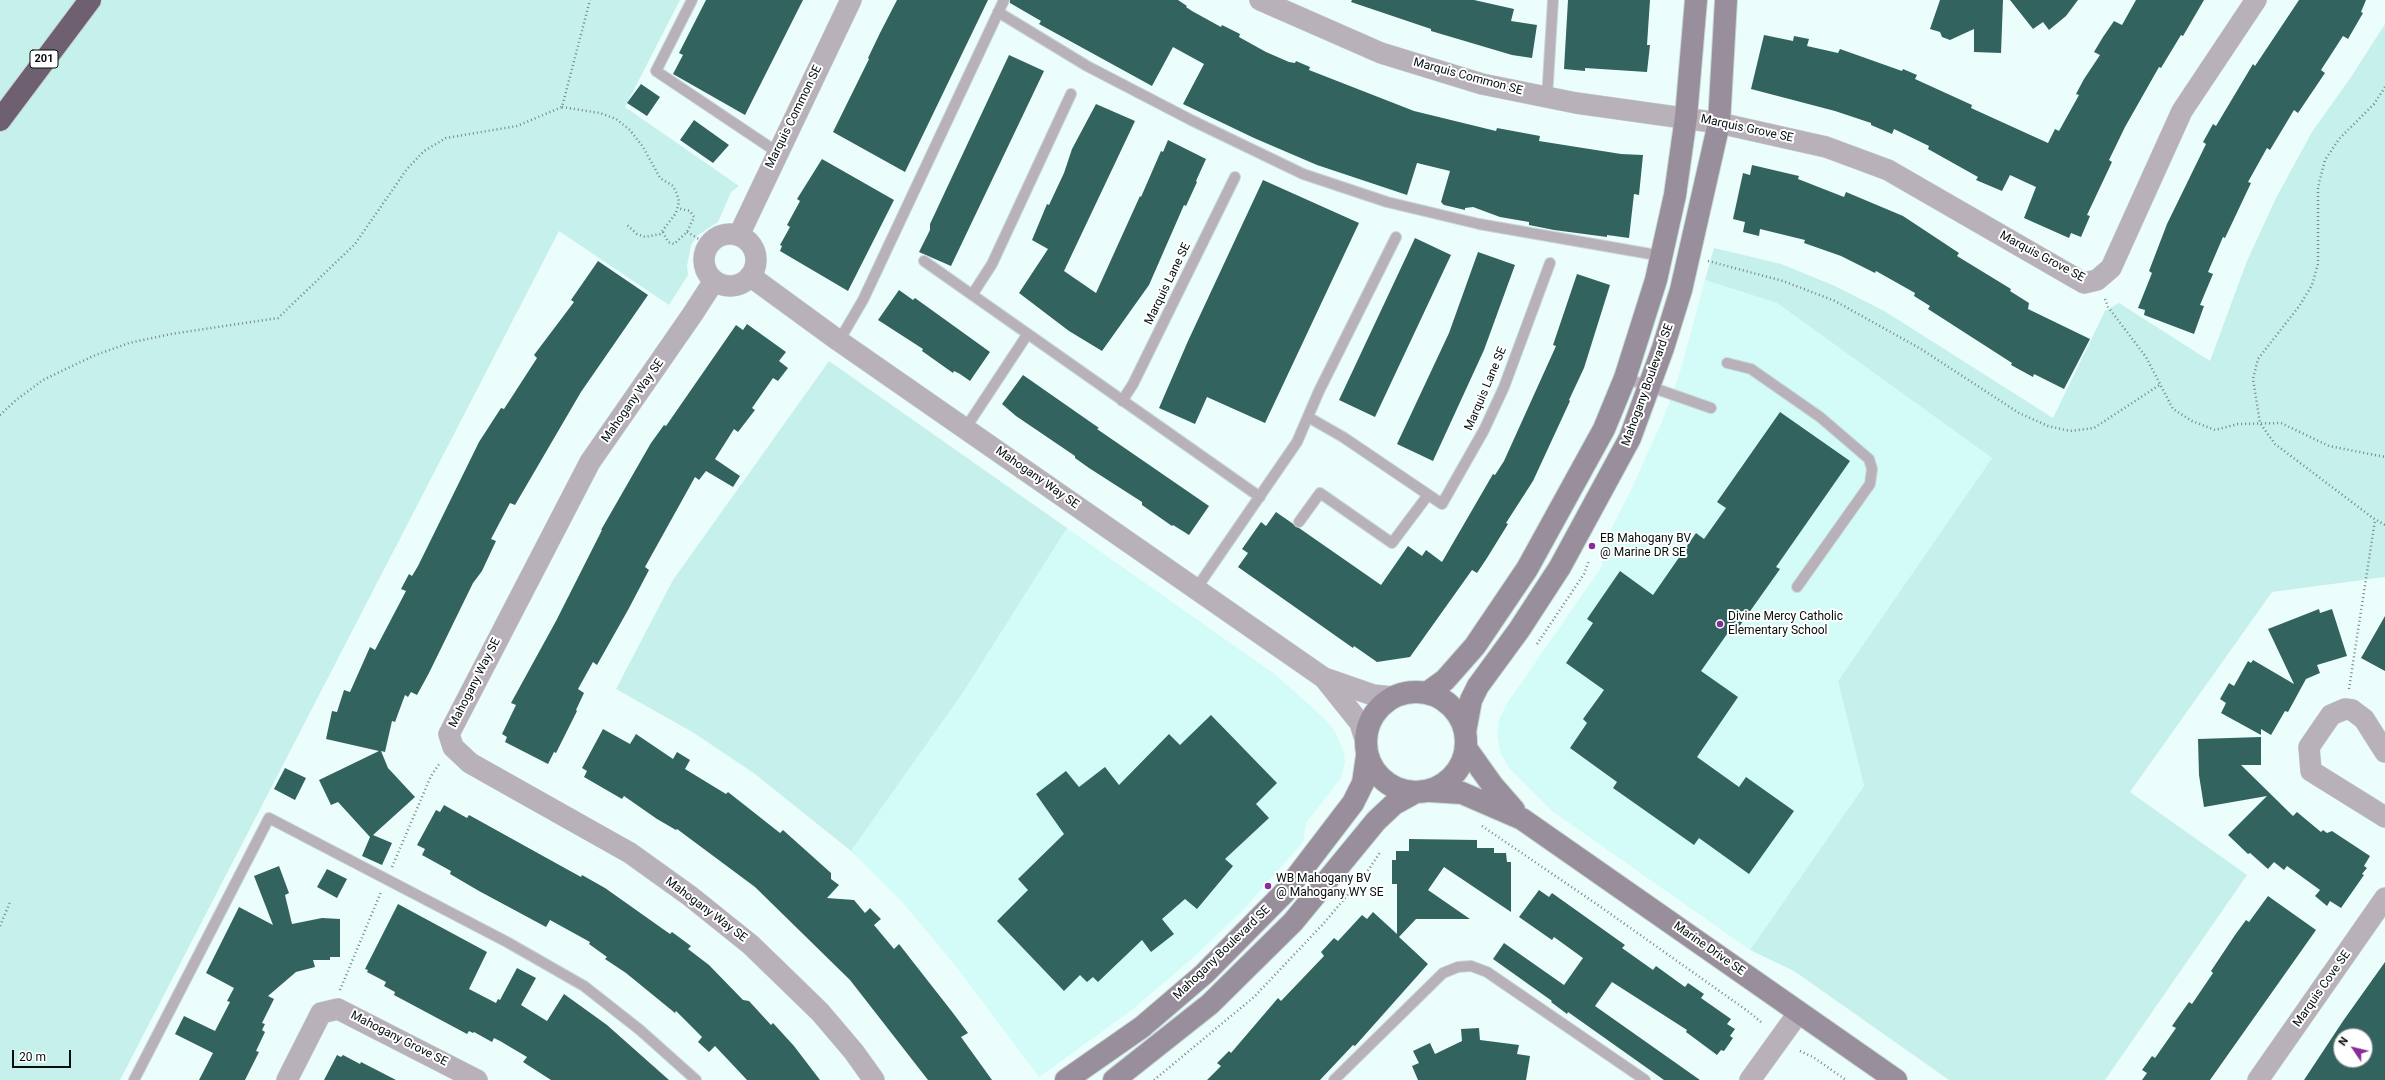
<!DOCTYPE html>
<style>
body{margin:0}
#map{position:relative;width:2385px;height:1080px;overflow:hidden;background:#ecfefc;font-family:Roboto,sans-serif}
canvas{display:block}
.north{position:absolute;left:2333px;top:1028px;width:40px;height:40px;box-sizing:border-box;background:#fff;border:1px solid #9b9f9e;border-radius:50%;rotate:305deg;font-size:11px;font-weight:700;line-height:16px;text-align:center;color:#040e0d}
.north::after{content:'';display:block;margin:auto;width:14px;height:18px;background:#882d98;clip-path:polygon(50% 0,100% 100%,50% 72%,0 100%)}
.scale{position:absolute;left:12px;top:1050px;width:59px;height:18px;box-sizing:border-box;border:2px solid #040e0d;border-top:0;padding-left:5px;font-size:12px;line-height:14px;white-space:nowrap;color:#040e0d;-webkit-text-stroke:3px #fff;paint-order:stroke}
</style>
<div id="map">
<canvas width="2385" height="1080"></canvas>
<div class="north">N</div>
<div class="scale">20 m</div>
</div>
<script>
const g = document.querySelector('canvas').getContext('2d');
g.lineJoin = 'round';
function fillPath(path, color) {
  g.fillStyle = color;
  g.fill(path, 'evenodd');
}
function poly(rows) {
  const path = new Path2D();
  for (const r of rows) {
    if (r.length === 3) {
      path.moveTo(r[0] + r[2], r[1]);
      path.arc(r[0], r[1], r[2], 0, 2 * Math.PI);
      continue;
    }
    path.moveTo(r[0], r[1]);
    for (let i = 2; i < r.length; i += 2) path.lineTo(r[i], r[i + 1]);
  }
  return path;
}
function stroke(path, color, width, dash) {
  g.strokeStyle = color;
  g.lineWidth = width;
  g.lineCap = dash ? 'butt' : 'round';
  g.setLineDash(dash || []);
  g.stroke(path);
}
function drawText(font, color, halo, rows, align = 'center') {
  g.font = font + ' Roboto,sans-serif';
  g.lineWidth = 4;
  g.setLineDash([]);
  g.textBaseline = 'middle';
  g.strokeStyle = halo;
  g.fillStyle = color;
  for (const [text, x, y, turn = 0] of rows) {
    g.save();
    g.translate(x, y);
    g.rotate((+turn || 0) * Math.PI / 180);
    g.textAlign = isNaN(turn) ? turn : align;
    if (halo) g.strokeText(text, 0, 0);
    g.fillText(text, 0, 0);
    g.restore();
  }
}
fillPath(poly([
 [1705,280,1777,303,1992,458,1838,681,1864,786,1750,950,1552,811,1509,768,1500,752,1497,735,1499,719,1508,702,1602,566,1604,543,1631,490,1664,417,1680,372],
 [1067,528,1276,675,1325,719,1334,730,1344,752,1345,762,1341,778,1306,823,1303,842,1246,907,1194,957,1132,1010,1039,1077,958,969,904,904,851,851,962,694]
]), '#d3fcf8');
fillPath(poly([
 [0,0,680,0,625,107,739,186,731,192,718,222,698,235,691,245,687,266,688,275,669,305,559,231,120,1080,0,1080],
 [2385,24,2385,577,2272,592,2130,792,2247,875,2105,1080,1949,1080,1794,971,1750,950,1864,786,1838,681,1992,458,1777,303,1705,280,1714,248,1781,264,1835,286,1886,312,2053,418,2105,311,2119,303,2210,361,2247,261,2276,198,2312,132,2351,77],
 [829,361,1067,528,962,694,851,851,755,774,694,733,616,689,673,580]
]), '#c5f0ec');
fillPath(poly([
 [706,0,803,0,745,115,673,74,683,55,679,53],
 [897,0,988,0,905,172,833,132,869,59,868,58,880,33],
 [1010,0,1178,0,1187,6,1186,7,1192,11,1221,27,1222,25,1240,34,1239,37,1266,52,1289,62,1295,63,1296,61,1310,67,1309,70,1414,111,1496,131,1497,128,1540,136,1539,141,1621,154,1643,155,1639,195,1634,194,1629,238,1607,235,1607,237,1554,230,1529,225,1529,222,1500,217,1473,207,1465,208,1465,210,1444,205,1441,202,1450,171,1417,163,1407,195,1317,165,1254,138,1183,104,1204,64,1173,47,1152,86,1039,24,1041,21,1010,3],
 [1352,0,1474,0,1514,9,1511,21,1537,25,1532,58,1512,55,1431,31,1431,29,1351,2],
 [1568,0,1650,0,1647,45,1650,45,1647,72,1585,68,1585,71,1564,69],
 [1940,0,2003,0,2001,53,1974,52,1974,29,1950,40,1942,37,1940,32,1930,29],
 [2010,0,2078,0,2066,16,2049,30,2043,22,2033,29],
 [2136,0,2204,0,2183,36,2181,35,2161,68,2159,67,2125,127,2109,160,2112,162,2087,215,2090,216,2081,237,2071,233,2069,238,2024,218,2036,187,2010,175,2002,191,1976,180,1978,177,1928,149,1929,146,1894,129,1892,134,1871,125,1871,123,1835,111,1751,89,1764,35,1793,41,1794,36,1809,39,1807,46,1838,53,1840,49,1902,71,1903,69,1917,75,1915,79,1972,105,1971,108,2048,143,2055,129,2059,131,2079,95,2076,94,2084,79,2100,55,2094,52,2103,37,2114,21,2122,25],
 [2299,0,2366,0,2361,12,2363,13,2348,39,2343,36,2321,70,2325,73,2298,113,2294,110,2270,150,2267,148,2248,182,2251,183,2225,238,2223,237,2208,272,2213,274,2200,305,2204,306,2194,334,2144,315,2145,310,2138,308,2152,273,2149,271,2167,224,2206,144,2203,142,2213,124,2216,126,2253,64,2255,66],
 [1009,55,1044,71,951,266,919,252,930,230,930,224],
 [641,84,660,97,647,116,627,103],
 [1096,104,1135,121,1064,271,1096,293,1140,196,1141,197,1161,151,1163,152,1168,140,1206,159,1196,181,1197,182,1186,206,1184,205,1149,285,1102,351,1069,331,1019,293,1048,249,1032,240,1047,204,1049,205,1064,173,1072,149],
 [694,120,729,145,713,163,680,140],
 [822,159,894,200,848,291,780,251,782,246,780,245,790,227,787,225,800,201,797,199],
 [1752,165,1799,176,1798,179,1844,197,1846,192,1903,216,1959,253,1957,256,2011,289,2010,291,2029,303,2028,309,2090,339,2064,389,2034,374,2033,377,2011,365,2012,363,1928,309,1930,306,1914,296,1915,293,1876,271,1875,273,1841,256,1804,243,1805,240,1760,229,1759,236,1743,232,1745,222,1733,219,1743,173,1750,175],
 [1263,180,1359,223,1265,423,1207,397,1195,424,1159,408,1188,341],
 [1415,238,1451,255,1375,417,1339,400],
 [1478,252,1515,265,1484,350,1433,461,1397,444,1449,333],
 [598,261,648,295,581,392,515,505,510,503,491,539,496,541,482,571,473,583,429,673,417,695,411,692,408,697,405,695,395,722,392,721,385,752,381,751,388,768,415,797,373,835,392,843,382,865,362,856,370,837,338,802,331,805,319,780,379,751,326,739,332,711,337,712,344,690,350,692,370,647,375,650,406,591,401,589,409,574,412,576,418,566,479,442,501,408,504,409,537,358,534,355,574,302,571,300],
 [1577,274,1610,285,1584,368,1569,400,1570,401,1533,481,1506,523,1508,524,1487,558,1477,573,1472,570,1410,657,1377,662,1354,646,1353,648,1238,567,1248,553,1242,549,1261,522,1266,526,1276,512,1381,585,1408,546,1422,556,1426,550,1442,562,1493,474,1495,475,1504,461,1556,346,1553,345],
 [899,290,913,300,915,298,990,352,970,381,960,374,954,371,953,373,922,351,923,349,878,320],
 [747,324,786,352,779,361,788,368,778,381,773,378,752,408,755,410,738,432,734,429,715,459,740,476,733,487,706,471,699,480,695,477,645,567,649,570,628,610,597,665,593,662,578,689,584,693,576,710,577,711,556,753,554,752,548,764,505,742,507,737,502,734,516,705,511,703,556,621,602,530,601,530,651,443,664,425,666,426,736,325,743,330],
 [1023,375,1099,428,1097,429,1209,506,1189,535,1173,525,1172,526,1142,505,1142,502,1089,468,1075,458,1075,456,1016,416,1002,404],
 [1780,412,1850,461,1776,567,1780,569,1736,631,1732,627,1701,671,1738,697,1697,757,1739,787,1746,777,1794,811,1749,874,1699,838,1694,845,1613,788,1617,782,1570,748,1587,723,1583,719,1604,690,1566,663,1593,623,1587,619,1620,571,1653,595,1696,533,1704,539,1726,508,1717,502],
 [2319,609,2320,613,2332,609,2347,656,2317,665,2320,673,2306,679,2288,712,2285,711,2271,735,2261,729,2261,735,2221,713,2226,703,2220,699,2229,683,2234,686,2248,661,2251,663,2253,660,2294,684,2268,629],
 [2385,616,2385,671,2361,658],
 [1211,715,1277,783,1256,804,1269,818,1225,859,1233,866,1197,909,1185,899,1162,919,1174,934,1151,952,1142,940,1098,982,1093,977,1087,982,1080,975,1064,991,997,921,1028,890,1018,879,1064,834,1036,794,1066,771,1079,787,1105,767,1119,785,1169,734,1180,745],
 [603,729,630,744,636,734,673,759,677,752,690,760,685,769,726,794,728,792,780,833,783,830,831,873,831,879,839,885,827,898,854,900,865,913,870,908,881,919,874,925,894,949,899,944,953,1013,968,1033,961,1037,992,1080,928,1080,850,980,755,887,677,829,676,830,657,819,624,796,622,799,584,777,587,771,582,768],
 [2261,737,2261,765,2241,765,2293,816,2297,812,2321,832,2323,830,2327,833,2332,831,2370,856,2364,866,2367,868,2362,874,2364,875,2341,908,2330,901,2327,906,2315,896,2320,890,2287,866,2284,870,2274,862,2268,869,2250,853,2248,854,2228,835,2267,796,2204,807,2199,775,2198,739],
 [285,768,306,778,295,800,274,789],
 [444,805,467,818,469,815,581,877,582,875,605,888,670,934,672,932,691,946,688,949,709,965,743,1000,749,1001,771,1025,773,1023,794,1046,820,1080,747,1080,715,1046,709,1052,698,1042,702,1037,676,1011,675,1013,626,973,605,959,607,957,589,944,590,942,550,920,546,927,479,891,450,874,451,871,422,855,425,849,417,845,436,810,440,812],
 [1409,839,1477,840,1477,848,1494,848,1494,853,1506,853,1507,862,1511,862,1511,912,1444,867,1428,890,1470,919,1416,919,1399,937,1428,964,1355,1046,1353,1045,1320,1080,1207,1080,1221,1066,1217,1063,1229,1051,1231,1053,1278,998,1281,1001,1324,956,1321,952,1334,938,1338,941,1362,915,1367,919,1373,912,1397,934,1397,884,1392,884,1392,860,1396,860,1396,851,1409,851],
 [279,866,289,893,285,895,292,924,322,918,340,919,340,957,330,957,330,960,313,960,315,967,296,972,268,996,274,999,262,1023,265,1024,262,1030,265,1032,256,1051,259,1052,245,1080,199,1080,213,1053,175,1034,184,1016,215,1031,230,1002,227,1001,234,988,206,973,239,907,273,925,254,876],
 [327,869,347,879,337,898,317,887],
 [1539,890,1549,897,1552,893,1625,945,1622,948,1653,970,1656,966,1685,987,1688,983,1704,994,1701,998,1731,1019,1727,1024,1735,1029,1730,1036,1733,1038,1724,1051,1721,1050,1717,1055,1686,1032,1687,1030,1612,982,1595,1006,1700,1080,1664,1080,1568,1012,1567,1014,1551,1002,1552,1001,1493,959,1504,943,1564,985,1583,958,1554,937,1552,940,1519,917],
 [2268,896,2316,930,2210,1080,2142,1080,2147,1073,2142,1070,2152,1056,2155,1058,2176,1028,2172,1026,2189,1002,2192,1004,2213,973,2211,971,2235,935,2246,920,2249,922],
 [398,904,487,952,469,989,496,1003,498,999,500,1000,517,968,536,978,521,1005,547,1021,564,994,607,1025,669,1080,551,1080,523,1062,527,1057,500,1041,494,1038,492,1042,474,1032,473,1033,469,1031,467,1034,394,995,395,992,384,986,386,982,367,972,368,970,365,969],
 [2385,962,2385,1080,2304,1080,2343,1021],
 [2341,1036,2365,1036,2365,1060,2341,1060],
 [1479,1028,1480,1040,1519,1045,1517,1054,1530,1056,1526,1080,1418,1080,1412,1066,1419,1063,1413,1051,1430,1043,1435,1054,1462,1041,1461,1029],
 [337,1055,341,1057,343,1055,360,1064,361,1062,396,1080,324,1080]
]), '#33635f');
const lane = poly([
 [692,0,656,71,777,152],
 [998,12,1087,66,1191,120,1303,174,1387,202,1479,224,1662,256],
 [1547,98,1553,0],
 [924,261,1260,497],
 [972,295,992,264,1071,94],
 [839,341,863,300,1004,0],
 [1727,363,1751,369,1820,417,1869,459,1872,469,1870,484,1797,587],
 [1625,378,1711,408],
 [1122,401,1133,384,1235,177],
 [1308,417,1343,437,1442,504,1484,430,1504,387,1550,263],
 [965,429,1027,335],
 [1299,522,1320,493,1392,543,1428,495],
 [1196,589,1297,442,1319,391,1396,237],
 [134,1080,269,818,507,942,584,986,640,1030,696,1080],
 [1334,1080,1443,973,1458,967,1471,966,1487,972,1645,1080]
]);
const street = poly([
 [1260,0,1381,53,1482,84,1576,103,1719,123,1826,147,1888,170,2084,283,2097,280,2111,268,2182,111,2256,0],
 [730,260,26],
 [739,235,851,0],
 [750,276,839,341,1324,678,1360,723,1365,739],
 [714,281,692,315,590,462,449,734,453,747,470,763,630,853,690,896,751,945,820,1012,854,1052,874,1080],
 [1324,678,1373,695,1393,697],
 [2385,752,2364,719,2352,710,2345,709,2331,715,2309,747,2311,771,2385,817],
 [287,1080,321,1013,338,1009,477,1080],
 [1750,1080,1799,1012],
 [2258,1080,2385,898]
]);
const secondary = poly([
 [1416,742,50],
 [1427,693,1445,680,1475,646,1527,569,1604,429,1625,378,1656,280,1675,195,1686,117,1696,0],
 [1465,732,1471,700,1478,686,1519,630,1560,567,1630,438,1663,348,1681,290,1719,123,1726,0],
 [1466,748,1493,786,1514,810],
 [1430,791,1462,793,1522,819,1896,1080],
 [1066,1080,1142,1027,1204,974,1285,892,1353,803,1363,783,1367,756],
 [1114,1080,1210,1004,1293,922,1376,821,1394,804,1414,793]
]);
const highway = poly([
 [0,120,90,0]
]);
stroke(lane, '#c7d8d6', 12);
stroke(street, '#c7d8d6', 22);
stroke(secondary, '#c7d8d6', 24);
stroke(highway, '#c7d8d6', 24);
stroke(poly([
 [2385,87,2374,104,2339,139,2325,160,2318,187,2318,264,2312,285,2300,305,2258,359,2253,379,2260,423,2275,444,2373,518,2385,525],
 [562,107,600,113,616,119,630,130,643,147,660,178,673,186,677,194,679,202,676,213,660,234,645,237,637,234,627,225],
 [663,232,668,242,674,244,687,232,694,217,690,211,677,208],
 [687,232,699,239],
 [1708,261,1783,281,1835,301,1921,349,2019,413,2048,426,2070,431,2094,428,2161,384],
 [2105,299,2108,307,2146,357,2173,409,2192,421,2215,430,2238,424,2281,423,2329,446,2385,457],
 [0,415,16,400,43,380,93,356,129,343,171,334,278,318,355,244,407,169,424,151,446,138,517,126,562,107,590,0],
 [1537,644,1584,574,1589,560],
 [2349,689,2375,520],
 [1482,826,1598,905,1749,1012,1761,1022],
 [392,867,431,776,440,763],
 [0,926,10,902],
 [340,990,381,892],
 [1800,1051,1813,1057,1846,1080],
 [1154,1080,1254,997,1324,923,1367,872,1381,851]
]), '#778583', 2.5, [1, 3]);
stroke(lane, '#b9b1ba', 10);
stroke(street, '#b9b1ba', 21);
stroke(secondary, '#998e9b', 22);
stroke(highway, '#6f6071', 22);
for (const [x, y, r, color] of [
 [1592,546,4,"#882d98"],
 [1720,624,4,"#882d98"],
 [1268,886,4,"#882d98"]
]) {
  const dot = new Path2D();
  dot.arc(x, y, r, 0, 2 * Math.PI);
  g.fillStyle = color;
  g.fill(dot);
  stroke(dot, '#fff', 1.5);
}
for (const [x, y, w] of [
 [44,59,28]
]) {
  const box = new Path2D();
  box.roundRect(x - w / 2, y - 9, w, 18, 3);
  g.fillStyle = '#fff';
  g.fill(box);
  stroke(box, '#040e0d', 1);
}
drawText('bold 11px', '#040e0d', null, [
 ["201",44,59]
]);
drawText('12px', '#040e0d', '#fff', [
 ["Marquis Common SE",1468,77,15],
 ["Marquis Common SE",794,117,-64],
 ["Marquis Grove SE",1747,129,12],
 ["Marquis Grove SE",2042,257,28],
 ["Marquis Lane SE",1168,284,-64],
 ["Mahogany Boulevard SE",1648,385,-70],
 ["Marquis Lane SE",1486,389,-67],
 ["Mahogany Way SE",633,401,-55],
 ["Mahogany Way SE",1037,478,35],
 ["Mahogany Way SE",475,683,-63],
 ["Mahogany Way SE",706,910,37],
 ["Marine Drive SE",1709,949,35],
 ["Mahogany Boulevard SE",1222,953,-44],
 ["Marquis Cove SE",2322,989,-55],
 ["Mahogany Grove SE",399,1039,27]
]);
drawText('12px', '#040e0d', '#fff', [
 ["EB Mahogany BV",1600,539],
 ["@ Marine DR SE",1600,553],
 ["Divine Mercy Catholic",1728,617],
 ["Elementary School",1728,631],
 ["WB Mahogany BV",1276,879],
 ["@ Mahogany WY SE",1276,893]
], 'left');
</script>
